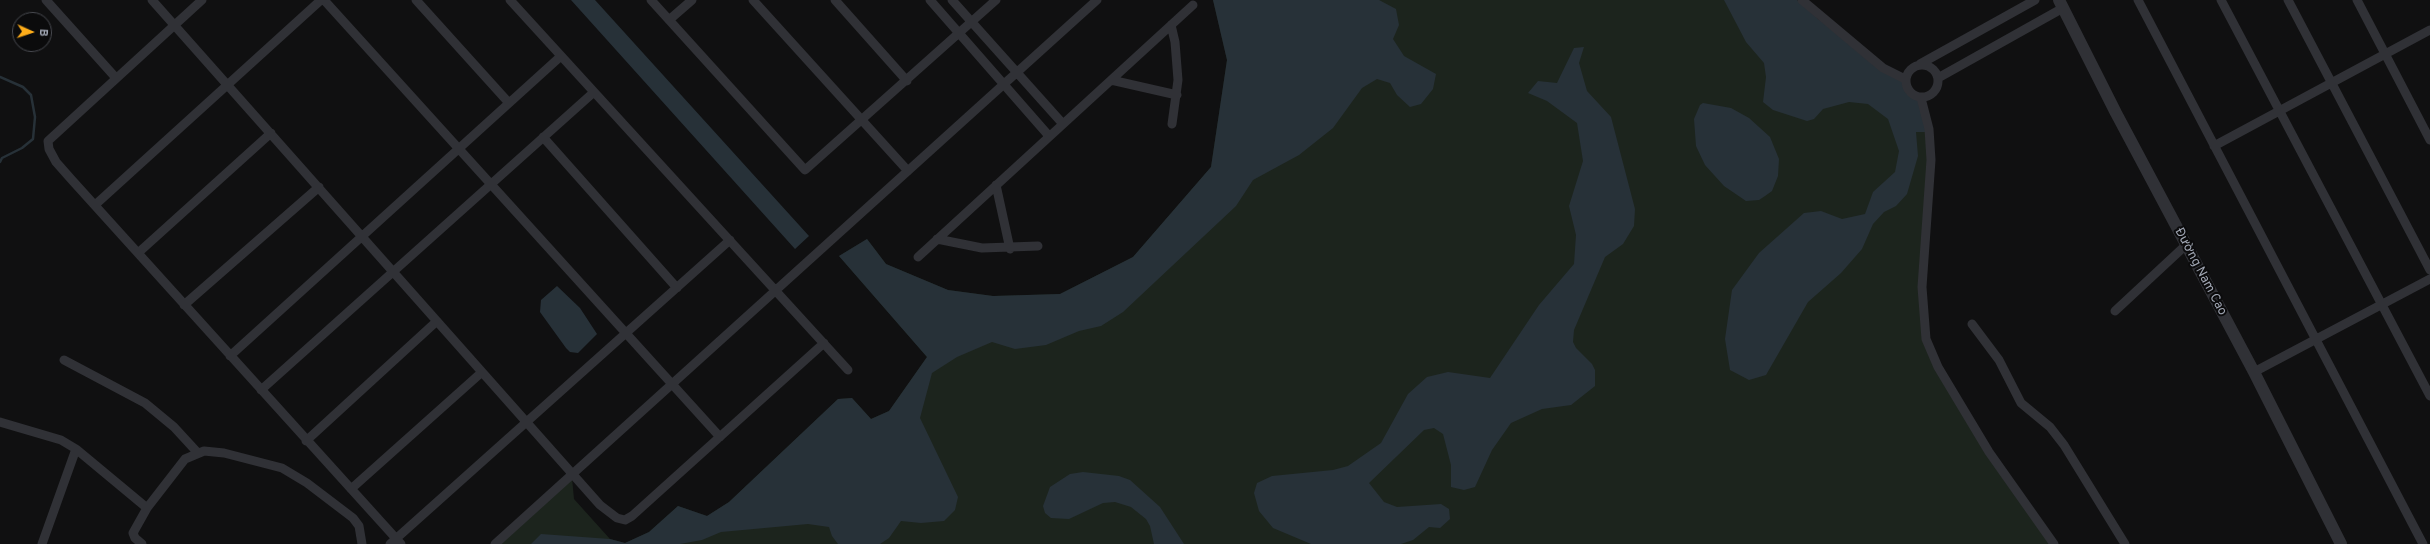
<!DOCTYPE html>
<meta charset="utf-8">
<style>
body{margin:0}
#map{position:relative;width:2430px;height:544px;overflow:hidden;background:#101011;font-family:Overpass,sans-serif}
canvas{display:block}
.north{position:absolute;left:12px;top:12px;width:40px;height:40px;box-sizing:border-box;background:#0b0b0c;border:1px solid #47494f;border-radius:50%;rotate:93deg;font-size:11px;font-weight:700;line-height:16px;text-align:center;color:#a0a6b3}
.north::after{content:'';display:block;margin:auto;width:14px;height:18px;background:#fead1a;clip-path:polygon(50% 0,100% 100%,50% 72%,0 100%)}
</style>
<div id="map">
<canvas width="2430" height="544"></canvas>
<div class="north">B</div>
</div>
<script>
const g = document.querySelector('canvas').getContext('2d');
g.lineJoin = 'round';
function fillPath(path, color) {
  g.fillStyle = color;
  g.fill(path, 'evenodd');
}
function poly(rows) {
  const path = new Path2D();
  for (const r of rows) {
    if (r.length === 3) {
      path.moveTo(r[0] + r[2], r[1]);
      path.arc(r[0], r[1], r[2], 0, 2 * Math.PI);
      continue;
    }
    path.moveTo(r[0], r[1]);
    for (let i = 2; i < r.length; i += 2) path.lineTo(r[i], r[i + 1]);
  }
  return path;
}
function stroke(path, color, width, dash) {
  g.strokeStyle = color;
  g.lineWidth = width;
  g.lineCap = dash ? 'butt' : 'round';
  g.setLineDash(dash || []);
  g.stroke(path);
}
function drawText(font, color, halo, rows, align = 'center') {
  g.font = font + ' Overpass,sans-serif';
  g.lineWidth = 4;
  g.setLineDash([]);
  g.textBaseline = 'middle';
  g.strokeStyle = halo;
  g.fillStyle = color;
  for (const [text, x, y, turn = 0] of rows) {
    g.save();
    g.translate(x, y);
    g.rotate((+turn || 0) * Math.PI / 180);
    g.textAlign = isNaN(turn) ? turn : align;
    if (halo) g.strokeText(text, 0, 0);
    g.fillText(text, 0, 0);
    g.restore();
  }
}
fillPath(poly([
 [1213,0,1797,0,1818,19,1903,81,1904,89,1911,97,1919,100,1924,115,1928,159,1919,290,1923,340,2050,544,499,544,572,478,574,499,610,539,625,543,649,532,678,506,707,516,729,502,838,399,852,398,871,419,889,411,927,357,839,256,867,239,886,264,948,290,993,296,1060,294,1133,257,1211,167,1227,60]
]), '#1c241d');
fillPath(poly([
 [571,0,595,0,809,236,795,249],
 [1213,0,1379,0,1396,9,1399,25,1393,39,1404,56,1436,74,1433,89,1421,104,1410,107,1397,95,1390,83,1377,79,1362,88,1333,128,1299,155,1253,180,1236,206,1123,312,1101,326,1079,331,1046,345,1015,349,992,342,957,357,932,373,920,418,958,497,955,510,944,521,921,523,901,521,889,538,880,544,838,544,832,536,829,527,808,524,721,532,702,540,680,544,531,544,541,534,610,539,625,543,649,532,678,506,707,516,729,502,838,399,852,398,871,419,889,411,927,357,839,256,867,239,886,264,948,290,993,296,1060,294,1133,257,1211,167,1227,60],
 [1724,0,1797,0,1818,19,1903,81,1904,89,1911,97,1919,100,1927,132,1916,132,1918,156,1907,194,1896,206,1884,212,1873,224,1862,249,1841,273,1808,302,1766,375,1749,380,1730,370,1725,339,1732,290,1759,253,1804,213,1821,211,1842,219,1865,214,1873,192,1895,172,1899,151,1888,119,1868,104,1849,102,1823,109,1814,119,1807,121,1773,110,1763,102,1766,77,1764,63,1746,42],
 [1584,47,1579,63,1587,91,1611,117,1635,209,1634,226,1623,244,1605,257,1574,330,1573,342,1576,348,1592,364,1595,370,1595,386,1571,405,1542,409,1511,423,1492,450,1475,487,1464,490,1451,487,1451,465,1443,434,1434,428,1424,430,1369,483,1384,502,1397,507,1441,504,1449,509,1450,519,1440,528,1429,527,1413,540,1401,544,1311,544,1273,528,1259,511,1254,493,1257,483,1272,476,1333,470,1348,466,1381,443,1408,394,1427,377,1448,372,1490,378,1539,305,1574,264,1576,235,1569,206,1583,161,1577,123,1547,101,1528,93,1538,81,1557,83,1574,48],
 [1703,103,1731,108,1749,118,1770,137,1779,159,1778,176,1772,191,1765,196,1759,200,1746,201,1724,186,1705,165,1696,146,1694,119,1700,105],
 [557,286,580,308,597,334,578,353,570,352,566,348,540,312,541,300],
 [1083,472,1119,476,1130,480,1160,507,1184,544,1154,544,1150,526,1146,519,1131,507,1115,502,1103,503,1069,519,1051,518,1045,513,1043,506,1050,487,1070,474]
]), '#273138');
stroke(poly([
 [0,77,23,87,31,95,35,117,33,139,22,148,2,158,0,162]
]), '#273138', 2.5);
stroke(poly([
 [46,0,116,78],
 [152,0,600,505,617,518,625,520,632,516,824,343],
 [202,0,48,141,49,149,56,162,71,179,401,544],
 [324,0,720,437],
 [416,0,509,103],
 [510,0,848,370],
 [651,0,805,170,996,0],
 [753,0,908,171],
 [835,0,907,81],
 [930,0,1049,136],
 [952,0,1063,124],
 [1802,0,1883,68,1905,79],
 [2138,0,2423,544],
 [2221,0,2430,396],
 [2288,0,2430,270],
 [2357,0,2430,140],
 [669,20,692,0],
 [1171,25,1175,42,1178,80,1172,124],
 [1920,64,2035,0],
 [1922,81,16],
 [1938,78,2063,8],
 [1111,80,1177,95],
 [1921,98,1929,129,1931,160,1922,287,1926,339,1938,367,1989,452,2054,544],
 [543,137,677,288],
 [2214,146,2430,30],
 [996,185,1010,249],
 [95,205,321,0],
 [937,239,982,248,1038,246],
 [138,253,271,133],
 [918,257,1193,5],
 [184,305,319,187],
 [2115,311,2186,245],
 [1972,324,1999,360,2021,403,2050,427,2064,445,2125,544],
 [230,356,561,56],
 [64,360,145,403,174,427,197,452],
 [2254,372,2430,279],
 [261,390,594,92],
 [0,422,61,440,76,449,147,508],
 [306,441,437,321],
 [351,489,482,372],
 [42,544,76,449],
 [142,544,135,538,133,533,147,508,185,459,204,451,224,453,282,468,307,483,353,518,359,526,362,544],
 [390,544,730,240],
 [495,544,1097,0]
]), '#303136', 9);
stroke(poly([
 [2059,0,2116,113,2254,372,2341,544]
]), '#303136', 12);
drawText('13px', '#a0a6b3', '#0b0b0c', [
 ["Đường Nam Cao",2200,272,62]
]);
</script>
